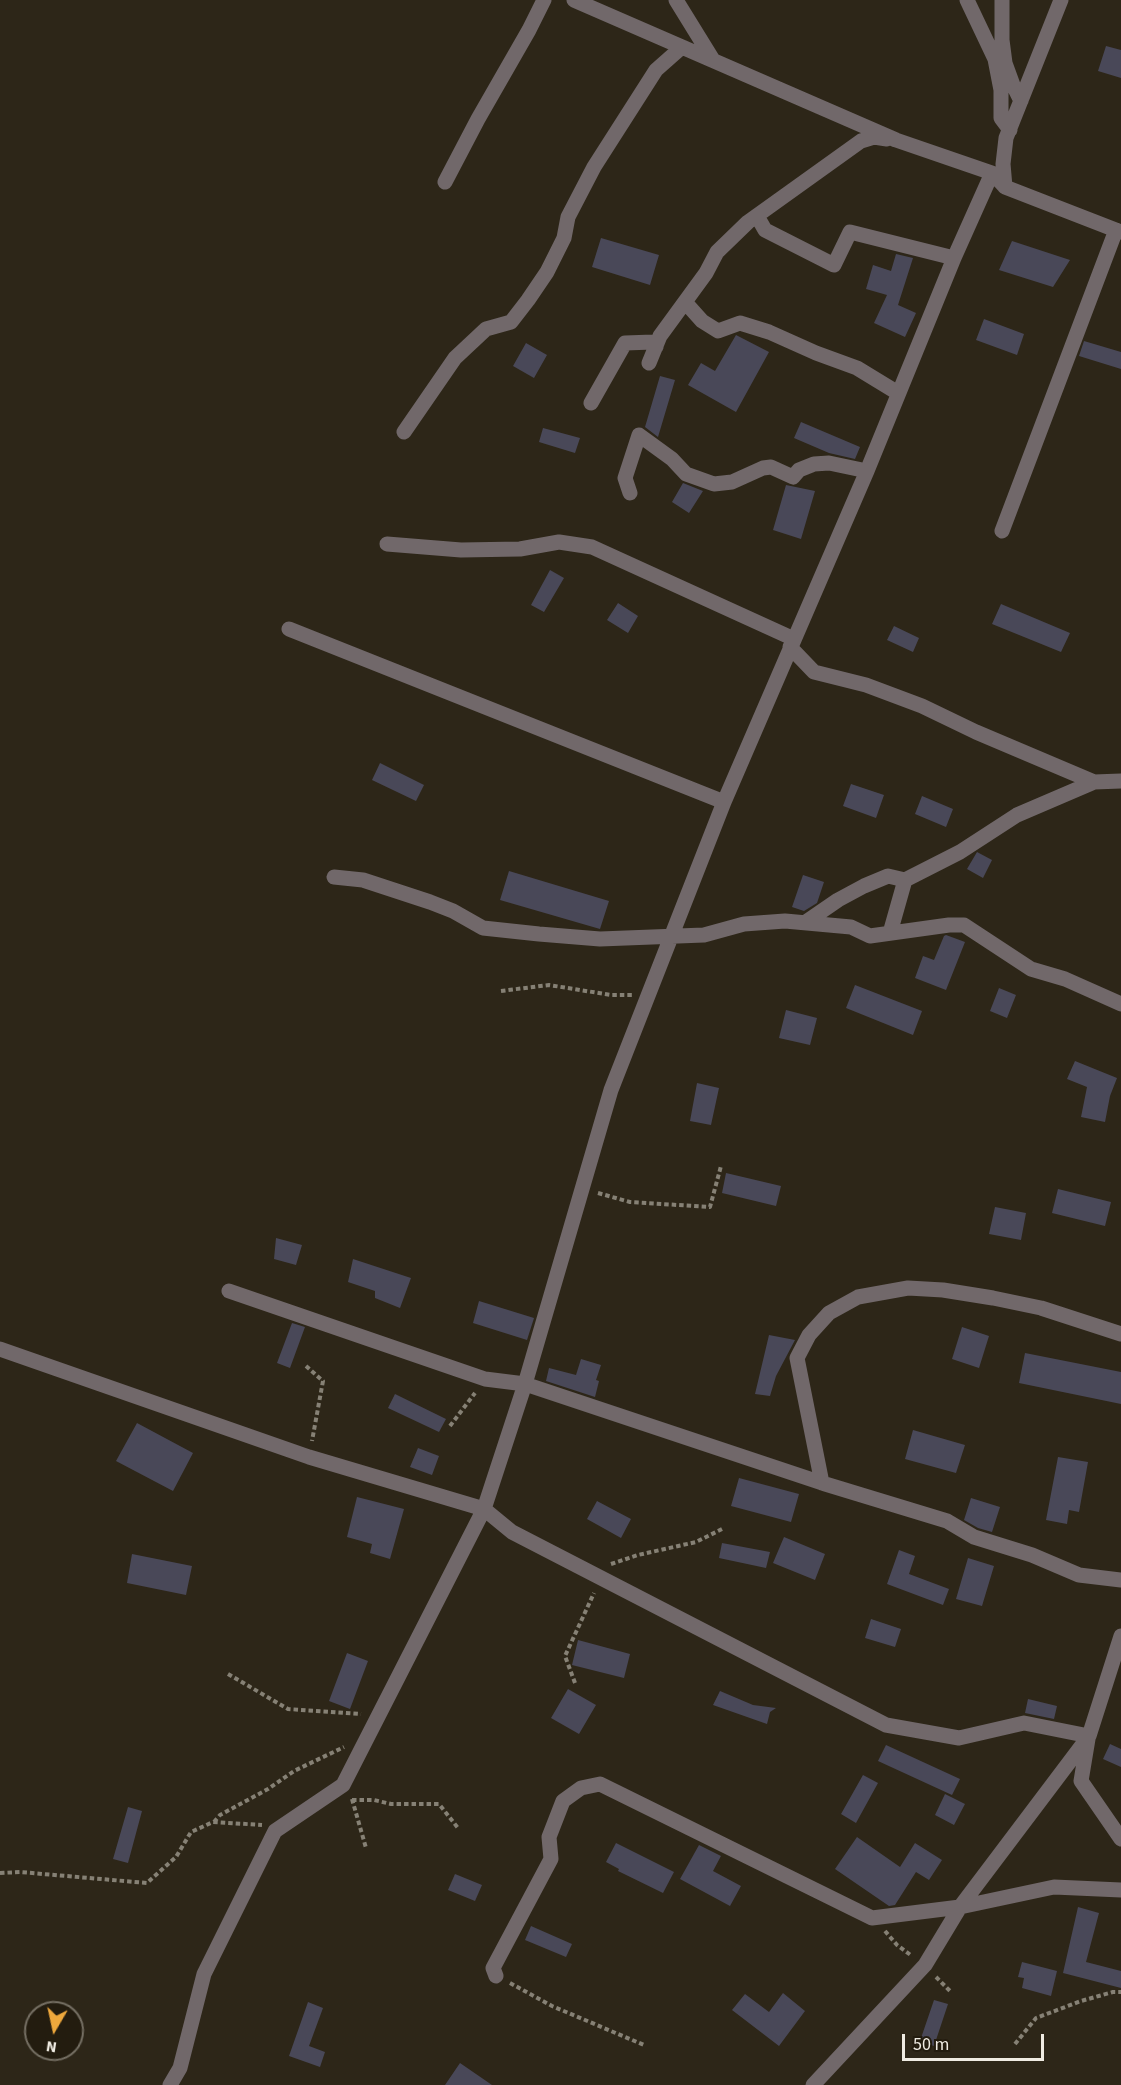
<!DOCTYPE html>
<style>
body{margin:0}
#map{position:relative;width:1121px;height:2085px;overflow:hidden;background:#2d2618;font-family:"Source Sans 3",sans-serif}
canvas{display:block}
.north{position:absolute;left:24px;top:2001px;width:60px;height:60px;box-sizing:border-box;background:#231c0f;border:2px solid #756f63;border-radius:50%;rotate:189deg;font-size:16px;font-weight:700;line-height:24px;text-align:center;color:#efebe2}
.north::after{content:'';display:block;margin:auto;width:21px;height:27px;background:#eea83c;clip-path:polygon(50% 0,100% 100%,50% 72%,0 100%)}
.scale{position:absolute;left:902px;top:2034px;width:142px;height:27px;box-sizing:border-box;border:3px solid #efebe2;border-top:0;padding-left:8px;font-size:18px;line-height:21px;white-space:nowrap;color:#efebe2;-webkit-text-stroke:4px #231c0f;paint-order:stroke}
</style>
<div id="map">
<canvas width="1121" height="2085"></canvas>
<div class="north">N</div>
<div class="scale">50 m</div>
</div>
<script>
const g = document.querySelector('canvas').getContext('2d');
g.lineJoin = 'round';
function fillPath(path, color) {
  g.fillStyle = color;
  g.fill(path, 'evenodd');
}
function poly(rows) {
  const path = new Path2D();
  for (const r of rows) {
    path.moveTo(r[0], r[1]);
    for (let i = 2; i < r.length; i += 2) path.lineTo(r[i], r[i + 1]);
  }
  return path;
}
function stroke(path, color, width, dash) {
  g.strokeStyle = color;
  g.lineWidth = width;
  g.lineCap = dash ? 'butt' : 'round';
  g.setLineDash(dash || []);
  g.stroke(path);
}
fillPath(poly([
 [1106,46,1121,50,1121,78,1098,71],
 [601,238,659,255,650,285,592,267],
 [1012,241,1070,260,1053,287,999,270],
 [896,254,913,258,898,305,916,313,905,337,874,323,887,295,866,289,873,265,891,271],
 [984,319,1024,334,1017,355,976,340],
 [736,335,769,352,736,412,688,385,701,363,715,371],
 [1084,341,1121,352,1121,369,1079,356],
 [526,343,547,355,534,378,513,366],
 [660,376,675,380,658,437,645,427],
 [801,422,860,447,855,459,829,453,794,438],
 [543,428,580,438,575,453,539,442],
 [683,483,703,491,689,513,672,502],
 [786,485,815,491,801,539,773,530],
 [550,570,564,578,544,612,531,605],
 [618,603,638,616,628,633,607,620],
 [1001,604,1070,633,1061,652,992,624],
 [894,626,919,638,913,652,887,640],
 [380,763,424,785,416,801,372,780],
 [851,784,884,795,876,818,843,806],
 [922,796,953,809,946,827,915,814],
 [977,852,992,860,983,878,967,869],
 [509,871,609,901,600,929,500,900],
 [803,875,824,882,817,903,804,911,792,907],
 [946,935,965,942,946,990,915,978,923,956,934,960,944,936],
 [855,985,922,1011,913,1035,846,1008],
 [999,988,1016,995,1007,1018,990,1011],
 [786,1010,817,1018,810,1045,779,1038],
 [1075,1061,1117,1078,1110,1096,1105,1122,1081,1117,1087,1087,1067,1079],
 [697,1083,719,1088,711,1125,690,1121],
 [726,1173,781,1186,776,1206,722,1193],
 [1058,1189,1111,1202,1105,1226,1052,1213],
 [995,1207,1026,1213,1021,1240,989,1234],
 [276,1238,302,1245,296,1265,274,1259],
 [353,1259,411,1278,400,1308,375,1298,375,1291,348,1282],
 [479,1301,534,1318,527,1340,473,1323],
 [292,1323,305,1327,290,1368,277,1363],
 [962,1327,989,1336,979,1368,952,1359],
 [769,1335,795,1340,776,1376,770,1396,755,1394],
 [1025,1353,1121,1372,1121,1404,1019,1383],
 [581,1359,601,1365,596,1380,599,1381,595,1397,546,1381,549,1368,576,1375],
 [395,1394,446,1419,439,1432,388,1408],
 [137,1423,193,1453,173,1491,116,1461],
 [913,1430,965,1445,956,1473,905,1459],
 [418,1448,439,1456,432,1475,410,1467],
 [1058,1457,1088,1462,1079,1512,1069,1510,1067,1524,1046,1520],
 [739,1478,799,1494,791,1522,731,1506],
 [357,1497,404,1509,390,1559,370,1553,372,1544,347,1537],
 [971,1498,1000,1507,992,1532,978,1528,964,1520],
 [597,1501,631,1519,621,1538,587,1519],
 [784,1537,825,1554,815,1580,773,1563],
 [722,1543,770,1552,766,1568,719,1558],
 [899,1550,915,1556,909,1574,949,1589,943,1605,887,1584],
 [132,1554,192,1566,186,1595,127,1583],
 [968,1558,994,1566,982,1606,956,1599],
 [871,1619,901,1629,895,1647,865,1638],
 [578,1640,630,1654,624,1678,572,1665],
 [347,1653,368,1661,350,1709,329,1701],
 [568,1689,596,1705,579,1734,551,1718],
 [720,1691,753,1705,776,1708,770,1712,767,1724,713,1705],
 [1028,1699,1057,1706,1054,1719,1025,1713],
 [1110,1744,1121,1749,1121,1767,1103,1759],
 [886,1745,960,1779,952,1795,878,1761],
 [863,1775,878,1783,856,1823,841,1814],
 [945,1794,965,1804,954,1825,935,1815],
 [128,1807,142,1811,128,1863,113,1859],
 [857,1837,900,1867,915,1843,942,1860,929,1880,916,1872,895,1905,889,1906,835,1869],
 [616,1843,674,1872,663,1893,618,1871,619,1869,606,1862],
 [699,1845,721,1856,713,1871,741,1886,730,1906,680,1879],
 [455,1874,482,1885,475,1901,448,1890],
 [1078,1907,1099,1913,1086,1962,1121,1971,1121,1988,1063,1973],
 [531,1926,572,1944,566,1957,525,1940],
 [1022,1962,1057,1971,1051,1996,1022,1988,1024,1978,1018,1977],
 [783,1993,805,2011,779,2046,732,2010,745,1994,769,2012],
 [934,2000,948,2004,934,2046,920,2041],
 [308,2002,323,2008,309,2046,325,2052,320,2067,289,2056],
 [460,2063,492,2085,445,2085]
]), '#494858');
stroke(poly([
 [501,991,549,985,611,995,633,995],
 [598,1193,630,1202,710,1207,721,1166],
 [306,1366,323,1381,312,1441],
 [450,1426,475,1393],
 [611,1564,638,1555,696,1542,722,1529],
 [228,1674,288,1709,361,1714],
 [575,1683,565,1656,594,1593],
 [352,1799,366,1848],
 [352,1800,374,1800,391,1804,439,1804,458,1828],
 [214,1822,220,1815,268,1789,294,1771,344,1747],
 [0,1873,20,1872,147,1883,176,1857,191,1832,213,1822,262,1825],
 [885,1931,897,1945,912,1956],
 [936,1977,950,1991],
 [510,1983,552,2006,644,2045],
 [1015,2044,1036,2018,1081,2001,1113,1992,1121,1992]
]), '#868175', 4, [4.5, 3]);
stroke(poly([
 [574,0,896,140,992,173,1005,187,1121,232],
 [676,0,713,60],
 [967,0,995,59,1001,90,1001,118,1010,130],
 [1002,0,1002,40,1005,63,1013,85,1021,101],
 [445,182,478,119,529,30,544,0],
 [1005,187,1003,164,1006,138,1061,0],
 [757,216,765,230,834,265,850,232,954,258],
 [685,302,702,321,718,331,740,323,769,332,816,353,857,368,898,393],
 [649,363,660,336,706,273,717,252,748,222,861,141,874,137,887,139],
 [591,403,625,343,653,342,656,347],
 [404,432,455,358,486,329,511,322,528,300,547,272,564,238,568,217,594,167,656,70,682,47],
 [630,493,625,478,639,435,672,459,686,474,714,484,732,482,763,468,771,467,793,477,799,470,814,464,829,463,867,471],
 [1002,531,1116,230],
 [387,544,461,550,520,549,559,542,592,547,794,639],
 [289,629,724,802],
 [790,647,814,672,866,685,922,706,976,732,1094,782,1121,781],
 [334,877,363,880,430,902,453,911,483,928,539,934,600,939,704,935,744,924,785,921,851,927,870,936,949,925,964,925,1031,969,1065,979,1121,1004],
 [806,922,838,900,864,886,888,876,905,880,960,852,1017,815,1094,782],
 [890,933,905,880],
 [229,1291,485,1379,525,1384,822,1483,947,1521,974,1537,1032,1555,1079,1575,1121,1580],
 [0,1349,309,1457,484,1509,512,1532,886,1725,959,1738,1024,1723,1089,1736,1121,1636],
 [822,1483,797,1358,809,1335,829,1313,858,1297,908,1288,943,1290,993,1298,1041,1308,1121,1334],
 [1088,1739,1081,1781,1121,1839],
 [496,1976,493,1968,551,1859,549,1837,563,1801,581,1788,600,1784,872,1918,960,1907,1054,1887,1121,1890],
 [170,2085,180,2068,204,1974,275,1831,343,1785,484,1509,525,1384,611,1090,724,802,867,471,954,258,992,173],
 [813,2085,925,1965,960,1907,1089,1736]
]), '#71686a', 15);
</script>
